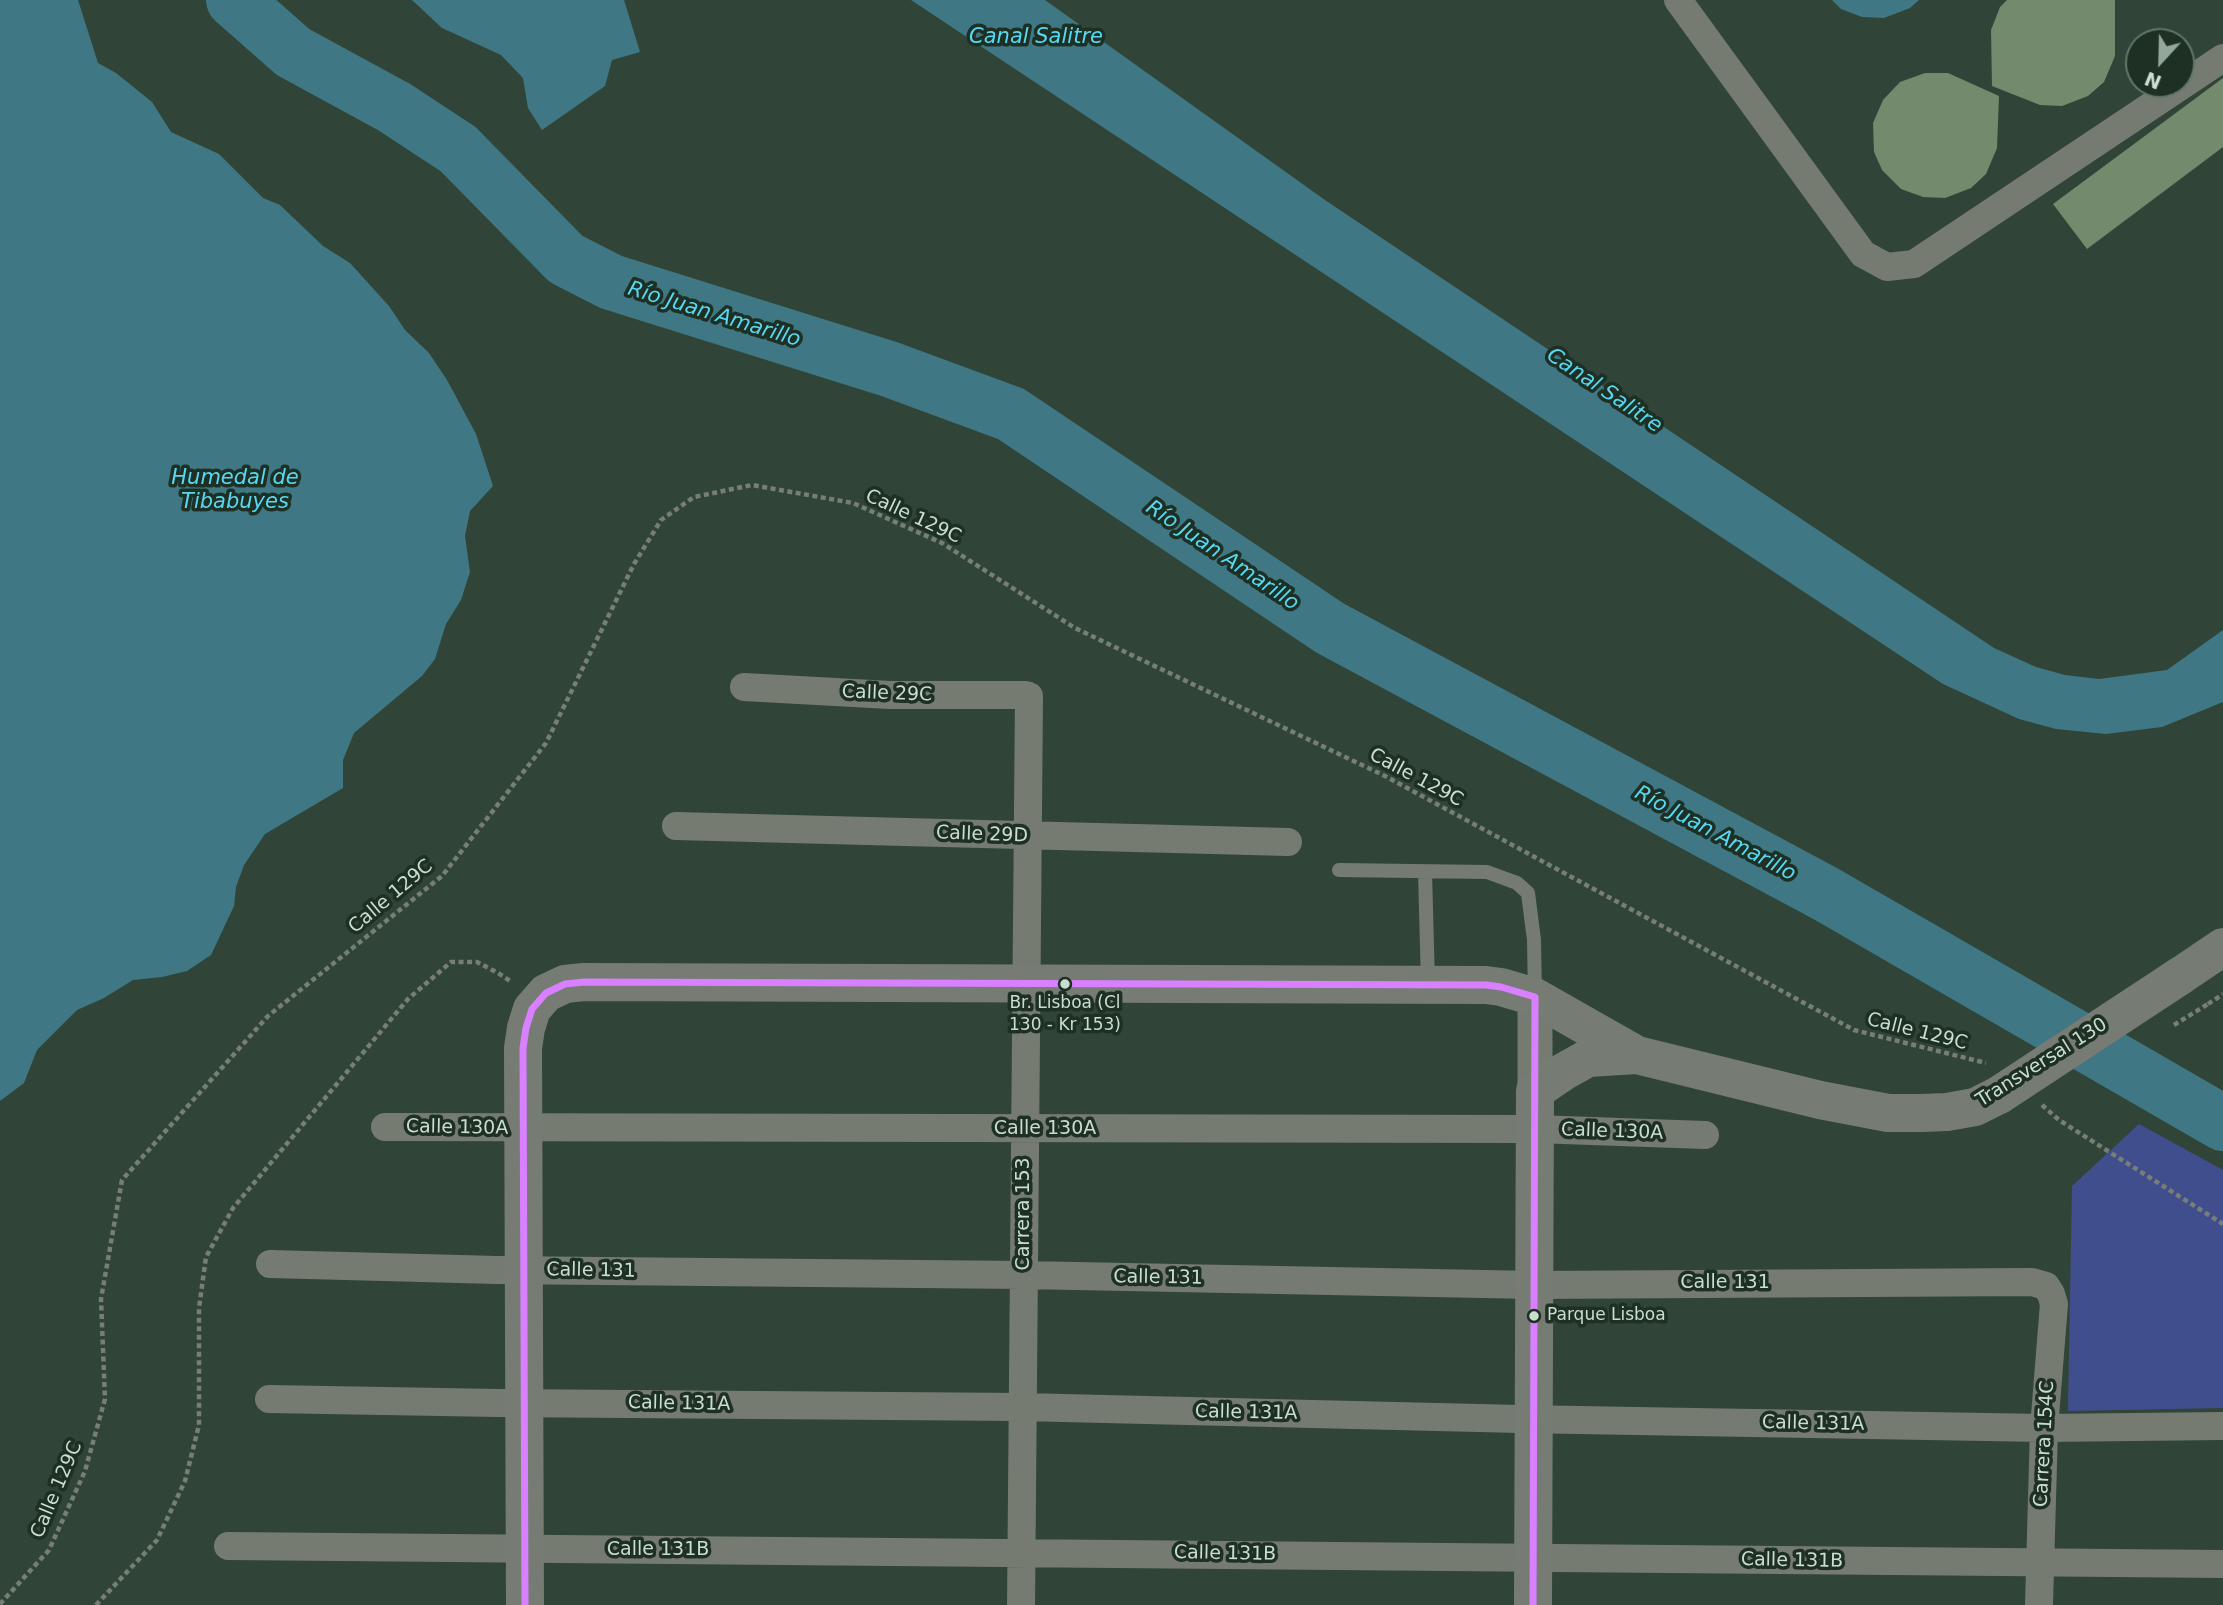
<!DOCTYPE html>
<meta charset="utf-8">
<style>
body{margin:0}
#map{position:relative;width:2223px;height:1605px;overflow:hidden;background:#304538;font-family:"DejaVu Sans",sans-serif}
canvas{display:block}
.north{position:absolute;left:2125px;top:28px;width:70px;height:70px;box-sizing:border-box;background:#1e2f23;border:2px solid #627567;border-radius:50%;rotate:202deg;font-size:19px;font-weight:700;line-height:28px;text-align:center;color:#c9dece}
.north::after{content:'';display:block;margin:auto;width:24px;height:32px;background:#93a89a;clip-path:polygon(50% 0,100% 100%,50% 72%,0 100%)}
</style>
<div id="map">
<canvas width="2223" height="1605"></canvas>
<div class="north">N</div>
</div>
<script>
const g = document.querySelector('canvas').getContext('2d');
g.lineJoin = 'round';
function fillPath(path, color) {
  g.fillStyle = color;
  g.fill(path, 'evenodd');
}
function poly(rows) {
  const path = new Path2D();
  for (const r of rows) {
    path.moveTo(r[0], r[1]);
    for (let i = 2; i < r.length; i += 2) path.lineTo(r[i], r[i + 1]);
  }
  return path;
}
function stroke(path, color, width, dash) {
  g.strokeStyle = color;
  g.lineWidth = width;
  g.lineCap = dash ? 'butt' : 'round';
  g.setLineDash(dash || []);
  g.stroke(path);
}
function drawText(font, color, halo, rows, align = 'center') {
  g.font = font + ' "DejaVu Sans",sans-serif';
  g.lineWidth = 7;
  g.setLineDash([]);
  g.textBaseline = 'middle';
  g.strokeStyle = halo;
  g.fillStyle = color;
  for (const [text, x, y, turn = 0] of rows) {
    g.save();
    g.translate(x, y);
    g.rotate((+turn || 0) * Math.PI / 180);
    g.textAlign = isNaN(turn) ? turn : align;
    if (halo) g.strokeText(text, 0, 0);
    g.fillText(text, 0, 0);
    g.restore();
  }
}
fillPath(poly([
 [2139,1124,2223,1170,2223,1408,2068,1411,2072,1186]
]), '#414e8e');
fillPath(poly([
 [0,0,78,0,98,63,116,73,152,102,171,132,219,154,263,198,280,205,323,246,350,263,389,306,405,330,429,353,447,380,476,434,493,486,470,511,465,536,470,572,461,600,446,624,435,659,422,676,354,733,343,760,343,788,265,834,244,865,236,887,234,906,211,955,187,971,162,977,133,980,104,998,77,1010,37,1050,24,1083,0,1101],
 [412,0,624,0,640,52,612,60,605,86,542,130,528,108,523,78,501,55,442,28],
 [911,0,1045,0,1325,200,1994,648,2036,667,2065,675,2099,679,2167,670,2223,630,2223,702,2162,727,2106,734,2056,729,2019,719,1943,684],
 [1832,0,1919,0,1910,8,1884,18,1862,17,1841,9]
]), '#3f7884');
stroke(poly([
 [234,0,293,52,394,107,458,149,566,259,611,282,889,369,1011,414,1330,628,1826,894,2223,1123]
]), '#3f7884', 56);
fillPath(poly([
 [2007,0,2115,0,2115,56,2104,82,2088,96,2062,106,2040,105,1992,86,1991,30,2000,7],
 [1925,73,1948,73,1999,96,1997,148,1986,174,1971,188,1945,198,1923,197,1901,189,1882,170,1874,152,1873,123,1883,100,1900,82],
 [2223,78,2223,147,2087,249,2053,204]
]), '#738a6d');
stroke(poly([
 [2208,1004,2223,994],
 [2042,1105,2059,1120,2223,1224],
 [0,1604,49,1550,85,1471,105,1399,101,1299,122,1180,268,1016,442,876,546,743,634,564,661,520,694,497,752,485,853,503,942,543,1075,628,1385,776,1854,1030,1986,1063],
 [96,1605,157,1540,185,1481,199,1425,199,1308,206,1257,233,1208,408,999,451,962,477,962,498,973,510,981]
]), '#777e76', 4.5, [5, 3.5]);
stroke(poly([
 [1339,870,1487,872,1517,883,1528,893,1534,940,1535,996],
 [1425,872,1428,984]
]), '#767b72', 14);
stroke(poly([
 [1678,0,1863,254,1887,267,1914,264,2223,58],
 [744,687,890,695,1026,695,1029,696,1021,1605],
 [676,826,1288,842],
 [385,1127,1535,1129,1705,1135],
 [270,1264,497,1270,1024,1275,1534,1285,2032,1282,2046,1286,2051,1294,2054,1304,2044,1428,2039,1605],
 [269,1399,498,1403,1022,1407,1520,1419,2044,1428,2223,1426],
 [228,1546,2223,1564]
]), '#767b72', 28);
stroke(poly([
 [1535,1091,1535,997]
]), '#767b72', 35);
stroke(poly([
 [2180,976,2223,947],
 [525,1605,523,1048,526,1028,532,1009,546,993,565,984,584,982,1486,985,1501,987,1535,997,1637,1055,1820,1100,1888,1113,1922,1113,1947,1112,1975,1107,1999,1095],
 [1533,1605,1535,1091,1563,1072,1588,1058,1637,1055]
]), '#767c73', 38);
stroke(poly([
 [2174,1025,2208,1004]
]), '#777e76', 4.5, [5, 3.5]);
stroke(poly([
 [1999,1095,2180,976]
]), '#767c73', 38);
stroke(poly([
 [525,1605,523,1048,526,1028,532,1009,546,993,565,984,584,982,1486,985,1501,987,1535,997,1533,1605]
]), '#d880ff', 7);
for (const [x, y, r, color] of [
 [1065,984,6,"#c9dece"],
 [1534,1316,6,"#c9dece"]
]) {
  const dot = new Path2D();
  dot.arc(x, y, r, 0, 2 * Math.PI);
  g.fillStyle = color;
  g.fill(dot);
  stroke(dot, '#1e2f23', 2.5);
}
drawText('17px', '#c9dece', '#1e2f23', [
 ["Br. Lisboa (Cl",1065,1004],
 ["130 - Kr 153)",1065,1026],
 ["Parque Lisboa",1547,1316,"left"]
]);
drawText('19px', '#c9dece', '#1e2f23', [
 ["Calle 129C",913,517,25],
 ["Calle 29C",887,694,2],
 ["Calle 129C",1416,778,28],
 ["Calle 29D",982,835,2],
 ["Calle 129C",391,897,-40],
 ["Calle 129C",1917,1032,14],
 ["Transversal 130",2042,1063,-32],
 ["Calle 130A",457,1128,1],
 ["Calle 130A",1045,1129],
 ["Calle 130A",1612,1132,2],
 ["Carrera 153",1024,1214,-90],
 ["Calle 131",591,1271,1],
 ["Calle 131",1158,1278,1],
 ["Calle 131",1725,1283],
 ["Calle 131A",679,1404,1],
 ["Calle 131A",1246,1413,1],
 ["Calle 131A",1813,1424,1],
 ["Carrera 154C",2045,1444,-87],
 ["Calle 129C",57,1490,-67],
 ["Calle 131B",658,1550],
 ["Calle 131B",1225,1554,1],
 ["Calle 131B",1792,1561,1]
]);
drawText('italic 21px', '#57d7f2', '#1e2f23', [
 ["Canal Salitre",1036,38],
 ["Río Juan Amarillo",714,315,17],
 ["Canal Salitre",1604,391,34],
 ["Humedal de",235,479],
 ["Tibabuyes",235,503],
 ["Río Juan Amarillo",1222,556,34],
 ["Río Juan Amarillo",1715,834,28]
]);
</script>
